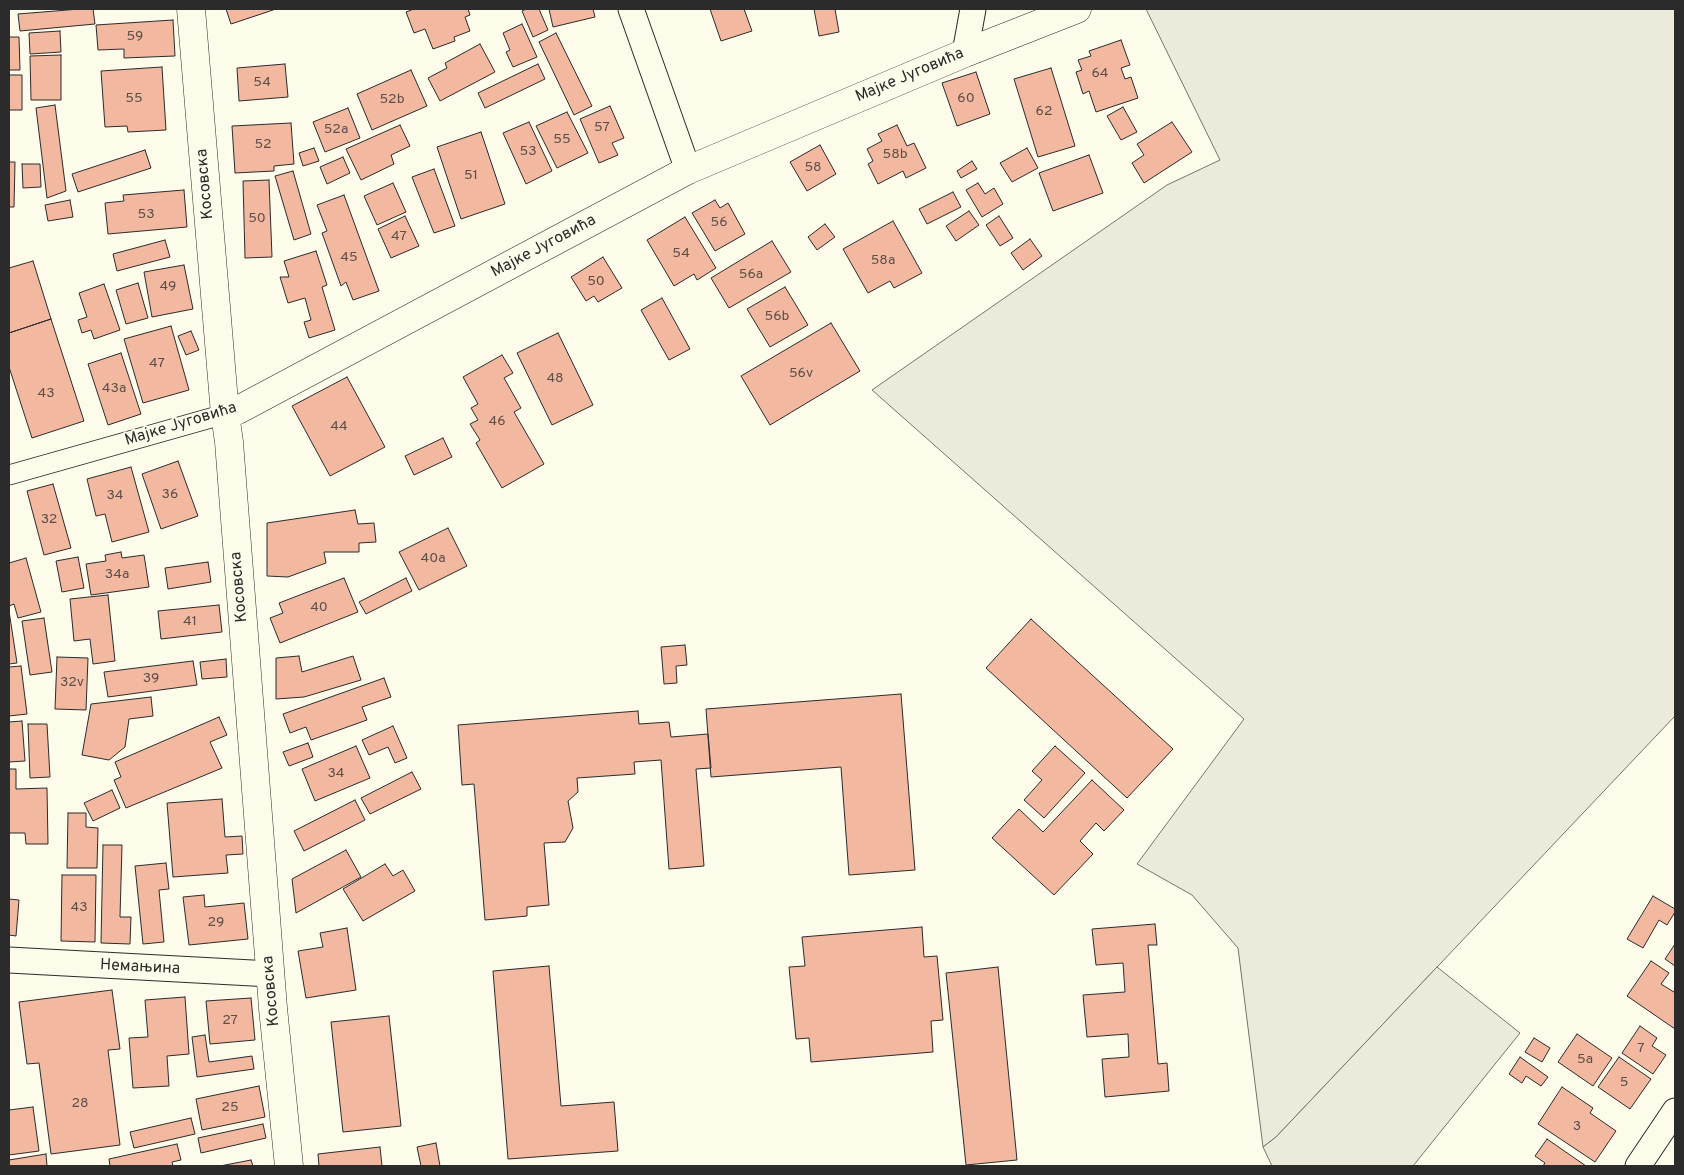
<!DOCTYPE html>
<meta charset="utf-8">
<style>
body{margin:0}
#map{position:relative;width:1684px;height:1175px;overflow:hidden;background:#fdfbea;font-family:Overpass,sans-serif}
canvas{display:block}
.frame{position:absolute;inset:0;border:10px solid #2b2b2b;pointer-events:none}
</style>
<div id="map">
<canvas width="1684" height="1175"></canvas>
<div class="frame"></div>
</div>
<script>
const g = document.querySelector('canvas').getContext('2d');
g.lineJoin = 'round';
function fillPath(path, color) {
  g.fillStyle = color;
  g.fill(path, 'evenodd');
}
function poly(rows) {
  const path = new Path2D();
  for (const r of rows) {
    path.moveTo(r[0], r[1]);
    for (let i = 2; i < r.length; i += 2) path.lineTo(r[i], r[i + 1]);
  }
  return path;
}
function stroke(path, color, width, dash) {
  g.strokeStyle = color;
  g.lineWidth = width;
  g.lineCap = dash ? 'butt' : 'round';
  g.setLineDash(dash || []);
  g.stroke(path);
}
function drawText(font, color, halo, rows, align = 'center') {
  g.font = font + ' Overpass,sans-serif';
  g.lineWidth = 4;
  g.setLineDash([]);
  g.textBaseline = 'middle';
  g.strokeStyle = halo;
  g.fillStyle = color;
  for (const [text, x, y, turn = 0] of rows) {
    g.save();
    g.translate(x, y);
    g.rotate((+turn || 0) * Math.PI / 180);
    g.textAlign = isNaN(turn) ? turn : align;
    if (halo) g.strokeText(text, 0, 0);
    g.fillText(text, 0, 0);
    g.restore();
  }
}
const green = poly([
 [1146,9,1675,9,1675,716,1276,1137,1263,1147,1238,948,1192,895,1137,864,1244,719,872,390,1167,185,1220,160,1146,9]
]);
fillPath(green, '#ecebdb');
stroke(green, '#74746e', 1);
const parking = poly([
 [1437,967,1520,1033,1413,1166,1272,1166,1263,1147,1276,1137,1437,967]
]);
fillPath(parking, '#eceadb');
stroke(parking, '#74746e', 1);
const building = poly([
 [80,9,93,9,95,24,20,31,18,14,80,9],
 [226,9,276,9,231,24,226,9],
 [414,9,468,9,470,15,465,17,470,31,454,37,455,41,433,49,425,29,414,33,406,12,414,9],
 [526,9,539,9,548,30,533,37,522,11,526,9],
 [549,9,593,9,595,17,553,27,549,9],
 [710,9,744,9,752,31,721,41,710,9],
 [814,9,835,9,839,32,819,36,814,9],
 [173,20,175,56,124,58,124,49,98,50,96,25,173,20],
 [522,24,537,57,513,67,506,52,510,50,503,33,522,24],
 [60,31,61,52,30,54,29,33,60,31],
 [556,33,592,106,574,115,539,42,556,33],
 [9,37,19,37,20,70,9,70,9,37],
 [1121,40,1130,65,1121,68,1125,79,1131,77,1138,98,1096,112,1089,91,1083,94,1076,72,1082,70,1078,60,1091,56,1089,51,1121,40],
 [480,44,495,72,440,101,428,78,447,68,445,63,480,44],
 [61,55,61,100,31,100,30,56,61,55],
 [285,64,288,97,239,101,237,68,285,64],
 [538,64,545,79,485,108,478,93,538,64],
 [162,67,166,130,128,132,127,126,105,127,101,71,162,67],
 [1051,68,1075,146,1038,157,1014,79,1051,68],
 [411,70,427,106,372,130,357,94,411,70],
 [976,72,990,114,957,126,942,83,976,72],
 [9,75,22,75,22,110,9,110,9,75],
 [55,105,66,191,47,198,36,108,55,105],
 [610,106,624,138,612,143,618,155,599,163,580,119,610,106],
 [1123,107,1137,132,1121,140,1107,116,1123,107],
 [348,108,360,138,325,152,313,122,348,108],
 [567,112,588,153,557,168,536,126,567,112],
 [529,122,552,171,526,184,503,133,529,122],
 [1172,122,1192,152,1144,183,1132,163,1144,155,1137,144,1172,122],
 [291,123,294,164,274,166,274,171,235,173,232,126,291,123],
 [400,125,410,146,391,155,394,164,361,180,346,149,400,125],
 [897,125,907,146,914,143,926,168,906,178,903,171,878,184,868,164,873,161,867,149,882,141,878,134,897,125],
 [481,132,505,204,461,219,437,147,481,132],
 [820,145,836,174,807,191,790,162,820,145],
 [314,148,319,161,303,166,299,153,314,148],
 [1027,148,1038,168,1012,182,1000,163,1027,148],
 [145,150,151,168,78,192,72,174,145,150],
 [1089,155,1103,193,1053,211,1039,173,1089,155],
 [343,157,350,173,327,184,320,167,343,157],
 [972,161,977,169,961,178,957,171,972,161],
 [9,162,15,162,14,207,9,207,9,162],
 [22,164,40,164,41,187,23,188,22,164],
 [434,169,455,226,434,233,412,177,434,169],
 [293,171,311,234,294,240,275,176,293,171],
 [269,180,272,257,245,258,243,181,269,180],
 [393,183,406,212,377,225,364,196,393,183],
 [978,183,985,194,994,188,1003,204,982,217,966,190,978,183],
 [184,190,187,227,108,234,105,203,124,201,123,195,184,190],
 [953,192,961,207,927,224,919,209,953,192],
 [344,195,379,291,353,300,346,282,341,286,322,233,327,231,317,205,344,195],
 [70,200,73,217,48,221,45,205,70,200],
 [715,200,720,208,728,203,745,234,715,251,692,213,715,200],
 [969,211,979,225,956,241,946,226,969,211],
 [405,216,419,246,391,258,378,229,405,216],
 [999,216,1013,238,1000,246,986,225,999,216],
 [685,217,716,268,697,280,694,274,674,286,647,240,685,217],
 [893,221,922,273,894,288,890,281,868,293,843,249,893,221],
 [825,224,835,237,817,250,808,237,825,224],
 [1030,239,1042,256,1023,270,1011,253,1030,239],
 [165,240,170,257,117,271,113,254,165,240],
 [772,241,791,272,729,308,711,278,772,241],
 [316,251,327,285,322,287,335,330,309,338,304,322,311,320,305,298,288,303,280,277,289,277,284,261,316,251],
 [603,257,622,288,598,302,594,296,586,301,571,277,603,257],
 [33,261,51,319,9,333,9,268,33,261],
 [184,265,193,309,152,317,144,272,184,265],
 [138,283,148,318,126,324,116,290,138,283],
 [104,284,120,330,94,339,91,330,82,333,78,320,87,317,79,293,104,284],
 [785,287,808,325,770,347,747,309,785,287],
 [662,298,690,349,669,360,641,310,662,298],
 [51,319,84,421,32,438,9,367,9,333,51,319],
 [831,323,860,371,770,425,741,376,831,323],
 [171,326,189,390,143,403,124,339,171,326],
 [191,331,199,350,186,355,178,336,191,331],
 [558,333,593,405,552,425,517,353,558,333],
 [121,353,141,414,108,425,88,364,121,353],
 [502,355,513,373,504,378,521,408,514,412,544,464,502,488,476,443,480,440,470,424,478,420,471,408,478,404,463,377,502,355],
 [347,377,385,447,330,476,292,406,347,377],
 [443,438,452,457,414,475,405,456,443,438],
 [178,461,198,516,161,529,142,474,178,461],
 [131,467,149,532,112,542,105,514,96,516,87,479,131,467],
 [53,484,71,548,44,555,27,491,53,484],
 [355,510,358,524,374,523,376,542,359,543,359,552,324,552,326,563,288,577,267,576,267,523,355,510],
 [448,528,467,566,419,590,399,552,448,528],
 [121,552,122,558,144,555,149,587,91,595,86,564,106,561,105,555,121,552],
 [78,557,84,588,62,592,56,561,78,557],
 [26,558,41,612,18,618,14,604,9,606,9,563,26,558],
 [208,562,211,582,168,589,165,568,208,562],
 [344,578,358,612,280,643,270,618,283,613,279,603,344,578],
 [406,578,412,591,366,614,359,602,406,578],
 [108,595,115,661,93,664,90,639,74,641,70,599,108,595],
 [219,605,222,632,161,639,158,611,219,605],
 [9,611,17,663,9,664,9,611],
 [44,618,52,672,30,675,22,621,44,618],
 [1031,619,1173,749,1127,798,986,668,1031,619],
 [685,645,687,665,676,666,677,683,664,684,661,647,685,645],
 [299,656,302,672,353,656,361,680,304,697,276,699,276,658,299,656],
 [57,657,88,658,86,710,55,709,57,657],
 [226,659,227,677,202,679,200,662,226,659],
 [193,661,197,685,108,697,104,672,193,661],
 [21,666,27,714,9,716,9,667,21,666],
 [384,678,391,697,362,707,367,720,311,740,306,727,290,733,283,714,384,678],
 [901,694,915,870,849,875,841,767,711,777,706,709,901,694],
 [151,697,153,716,129,719,125,747,109,760,82,755,91,704,151,697],
 [638,711,639,724,669,722,671,737,708,734,711,768,696,769,704,866,669,869,661,760,634,762,635,774,577,778,578,792,568,801,573,828,565,842,544,843,549,905,527,907,527,916,485,920,474,784,462,785,458,725,638,711],
 [219,717,227,735,210,742,222,768,126,808,114,780,121,777,115,762,219,717],
 [22,721,25,761,9,762,9,722,22,721],
 [28,724,47,724,50,777,30,778,28,724],
 [393,726,407,758,395,763,388,747,369,755,362,740,393,726],
 [308,743,313,757,289,766,283,752,308,743],
 [356,746,370,778,315,801,302,769,356,746],
 [1055,746,1085,773,1044,818,1024,800,1042,780,1032,771,1055,746],
 [9,769,16,769,16,789,47,788,48,844,26,844,25,833,9,833,9,769],
 [412,772,421,789,370,814,361,798,412,772],
 [1092,780,1124,810,1104,831,1096,823,1080,841,1093,854,1054,895,992,838,1019,809,1043,832,1092,780],
 [112,790,120,808,93,821,84,803,112,790],
 [222,799,225,837,242,836,243,854,226,855,228,873,173,877,167,803,222,799],
 [355,800,365,820,304,851,294,831,355,800],
 [68,813,86,813,86,827,98,828,97,868,67,868,68,813],
 [103,845,122,845,120,917,131,917,130,944,101,943,103,845],
 [346,850,361,877,296,913,292,879,346,850],
 [166,863,169,889,159,890,164,942,143,944,135,866,166,863],
 [385,864,393,876,403,870,415,891,363,921,343,889,385,864],
 [62,875,96,875,95,942,61,941,62,875],
 [204,895,205,907,244,903,248,939,189,945,183,897,204,895],
 [1653,896,1675,909,1675,912,1667,925,1659,920,1643,948,1627,939,1653,896],
 [9,899,19,900,16,936,9,935,9,899],
 [1155,924,1157,945,1148,945,1158,1064,1167,1063,1169,1091,1105,1097,1102,1059,1129,1057,1128,1034,1087,1037,1083,995,1125,992,1123,963,1096,965,1092,929,1155,924],
 [922,927,924,957,937,956,943,1020,931,1021,933,1052,811,1062,809,1038,796,1039,789,967,805,966,802,937,922,927],
 [347,928,356,990,306,998,298,951,323,947,320,933,347,928],
 [1675,944,1675,966,1665,959,1675,944],
 [1651,961,1669,973,1661,984,1674,992,1675,990,1675,1029,1627,996,1651,961],
 [549,966,561,1106,614,1102,618,1151,508,1159,493,971,549,966],
 [998,967,1017,1160,966,1165,946,973,998,967],
 [112,990,120,1049,108,1050,120,1145,51,1154,39,1063,27,1064,19,1002,112,990],
 [185,997,189,1054,167,1056,169,1086,133,1088,129,1038,148,1037,145,1000,185,997],
 [251,998,255,1040,210,1044,206,1001,251,998],
 [389,1016,401,1126,343,1132,331,1022,389,1016],
 [1640,1026,1657,1038,1652,1046,1666,1055,1653,1074,1622,1053,1640,1026],
 [1577,1034,1612,1058,1593,1086,1558,1062,1577,1034],
 [205,1035,209,1062,252,1056,254,1069,197,1077,192,1037,205,1035],
 [1534,1038,1550,1048,1542,1062,1525,1052,1534,1038],
 [1520,1057,1548,1077,1541,1086,1526,1076,1522,1083,1509,1074,1520,1057],
 [1619,1057,1651,1079,1630,1109,1598,1087,1619,1057],
 [259,1086,265,1117,202,1130,196,1099,259,1086],
 [1562,1087,1593,1108,1590,1113,1616,1131,1595,1162,1538,1124,1562,1087],
 [33,1107,39,1151,9,1155,9,1110,33,1107],
 [191,1118,195,1134,134,1148,130,1132,191,1118],
 [263,1124,266,1138,201,1153,198,1138,263,1124],
 [1547,1139,1586,1166,1543,1166,1545,1163,1535,1156,1547,1139],
 [436,1143,440,1166,421,1166,417,1147,436,1143],
 [177,1144,181,1160,172,1162,173,1166,110,1166,109,1159,177,1144],
 [380,1147,382,1166,319,1166,318,1154,380,1147],
 [46,1154,47,1166,9,1166,9,1160,46,1154],
 [251,1160,253,1166,220,1166,251,1160]
]);
fillPath(building, '#f2b8a0');
stroke(building, '#2b2b2b', 1);
const pedestrian = poly([
 [9,475,225,414]
]);
const minor = poly([
 [631,9,688,170],
 [965,53,973,9],
 [9,960,271,974],
 [1638,1166,1675,1111]
]);
const tertiary = poly([
 [191,9,225,414,229,442,273,1008,289,1166],
 [225,414,238,410,688,170,965,53,1077,9]
]);
stroke(pedestrian, '#2b2b2b', 21);
stroke(minor, '#2b2b2b', 27);
stroke(tertiary, '#2b2b2b', 29);
stroke(pedestrian, '#fdfbea', 19);
stroke(minor, '#fdfbea', 25);
stroke(tertiary, '#fdfbea', 28);
drawText('14px', '#5d4e48', null, [
 ["59",135,37],
 ["64",1100,74],
 ["54",262,83],
 ["55",134,99],
 ["60",966,99],
 ["52b",392,100],
 ["62",1044,112],
 ["57",602,128],
 ["52a",336,130],
 ["55",562,140],
 ["52",263,145],
 ["53",528,152],
 ["58b",895,155],
 ["58",813,168],
 ["51",471,176],
 ["53",146,215],
 ["50",257,219],
 ["56",719,223],
 ["47",399,237],
 ["54",681,254],
 ["45",349,258],
 ["58a",883,261],
 ["56a",751,275],
 ["50",596,282],
 ["49",168,287],
 ["56b",777,317],
 ["47",157,364],
 ["56v",801,374],
 ["48",555,379],
 ["43a",114,389],
 ["43",46,394],
 ["46",497,422],
 ["44",339,427],
 ["36",170,495],
 ["34",115,496],
 ["32",49,520],
 ["40a",433,559],
 ["34a",117,575],
 ["40",319,608],
 ["41",190,622],
 ["39",151,679],
 ["32v",72,683],
 ["34",336,774],
 ["43",79,908],
 ["29",216,923],
 ["27",230,1021],
 ["7",1641,1049],
 ["5a",1585,1060],
 ["5",1624,1083],
 ["28",80,1104],
 ["25",230,1108],
 ["3",1577,1127]
]);
drawText('16px', '#2b2b2b', '#fdfbea', [
 ["Мајке Југовића",910,76,-23],
 ["Косовска",206,184,-95],
 ["Мајке Југовића",544,247,-28],
 ["Мајке Југовића",181,425,-17],
 ["Косовска",240,587,-95],
 ["Немањина",140,968,3],
 ["Косовска",272,991,-95]
]);
</script>
